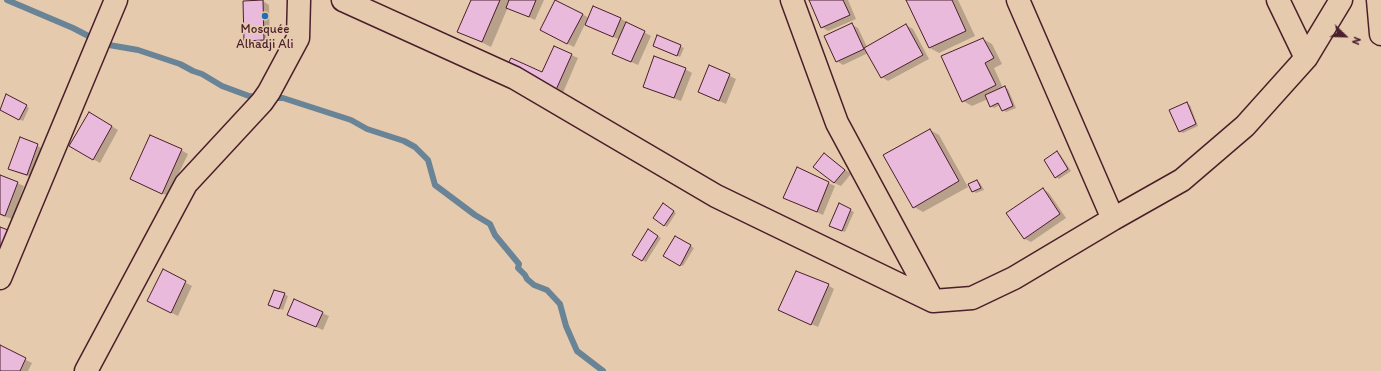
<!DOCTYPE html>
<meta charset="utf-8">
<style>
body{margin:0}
#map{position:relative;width:1381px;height:371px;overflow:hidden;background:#e6caad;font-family:Itim,sans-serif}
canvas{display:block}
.north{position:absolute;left:1325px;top:16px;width:40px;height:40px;-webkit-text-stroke:3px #e6caad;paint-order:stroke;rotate:113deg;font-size:11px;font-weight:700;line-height:16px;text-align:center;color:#4a1f2b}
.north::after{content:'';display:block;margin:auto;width:14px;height:18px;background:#4a1f2b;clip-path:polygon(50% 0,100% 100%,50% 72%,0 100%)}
</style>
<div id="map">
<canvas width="1381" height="371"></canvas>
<div class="north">N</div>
</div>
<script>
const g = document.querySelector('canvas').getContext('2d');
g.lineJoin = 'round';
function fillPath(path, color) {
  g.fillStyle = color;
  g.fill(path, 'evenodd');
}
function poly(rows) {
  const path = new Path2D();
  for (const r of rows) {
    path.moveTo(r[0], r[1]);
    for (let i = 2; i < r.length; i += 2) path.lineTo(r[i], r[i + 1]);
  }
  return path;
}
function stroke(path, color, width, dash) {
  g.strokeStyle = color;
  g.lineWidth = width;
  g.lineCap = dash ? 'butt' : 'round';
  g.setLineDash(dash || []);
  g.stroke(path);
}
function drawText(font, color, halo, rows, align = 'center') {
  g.font = font + ' Itim,sans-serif';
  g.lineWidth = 3.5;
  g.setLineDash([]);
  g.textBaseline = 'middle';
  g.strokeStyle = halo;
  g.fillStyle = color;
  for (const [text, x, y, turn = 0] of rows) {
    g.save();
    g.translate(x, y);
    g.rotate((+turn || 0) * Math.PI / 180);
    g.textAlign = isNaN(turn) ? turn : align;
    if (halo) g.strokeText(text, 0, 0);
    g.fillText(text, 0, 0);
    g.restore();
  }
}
fillPath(poly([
 [472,0,544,0,535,20,508,7,491,47,459,31],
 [810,0,848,0,856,19,828,31,822,27],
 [907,0,958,0,975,36,939,53,930,48],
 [263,1,269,5,270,44,251,44,245,40],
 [582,14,589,18,621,19,627,22,627,23,651,36,638,65,620,57,620,40,585,24,574,47,548,34],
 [851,24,858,28,867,47,906,25,913,29,929,59,888,81,882,77,868,53,843,65,837,61],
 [658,36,684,48,680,57,657,47],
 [983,39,992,44,1002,64,994,68,1003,88,1008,89,1016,108,1006,112,1003,110,1000,105,994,108,991,106,988,99,972,106,963,101],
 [554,47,578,58,562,95,511,59,542,73],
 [710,66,736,79,726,104,705,95],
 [685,69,692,73,681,101,651,90,644,86],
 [7,95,29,108,23,121,1,110],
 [1187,104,1190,105,1198,126,1183,133,1179,131],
 [90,113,118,130,100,163,70,146],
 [930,130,939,135,968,187,923,212,914,207],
 [21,139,44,149,33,178,16,172,10,168],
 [181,150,188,154,168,196,137,181],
 [1057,153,1060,154,1071,171,1059,179,1056,177],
 [825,154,851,174,841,186,834,183],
 [797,169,835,186,823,215,791,201],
 [0,176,24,186,12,219,0,215],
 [977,181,980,183,984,190,976,193,973,191],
 [1043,189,1049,193,1066,218,1031,242,1025,239,1008,213],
 [840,205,854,212,845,232,833,228],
 [666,206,676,213,667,227,664,225],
 [648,231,661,238,646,262,633,255],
 [676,237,694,248,683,266,665,256],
 [163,271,192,286,178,316,155,305],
 [828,285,834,289,818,327,780,310],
 [284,294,288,296,283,310,273,306],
 [322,313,329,316,323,330,295,318],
 [0,347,32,363,28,371,0,371]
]), '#0003');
stroke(poly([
 [7,0,73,28,98,41,109,45,138,50,180,64,193,71,202,74,222,86,249,96,260,97],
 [271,98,283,98,351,120,367,129,404,141,415,147,428,160,435,185,475,215,490,224,495,235,519,264,518,268,525,275,527,279,534,285,547,290,560,304,566,326,577,351,603,371]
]), '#698496', 6);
const building = poly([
 [263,0,264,40,244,41,243,1,263,0],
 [471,0,500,0,482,42,457,32,471,0],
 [509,0,536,0,529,17,506,8,509,0],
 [555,0,583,14,567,44,540,30,555,0],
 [809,0,843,0,850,15,821,28,809,0],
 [906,0,952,0,966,31,929,48,906,0],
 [593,6,621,18,613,37,585,25,593,6],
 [626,22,645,31,631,62,612,54,626,22],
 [852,23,864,49,836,62,824,36,852,23],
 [906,24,923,55,881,78,864,48,906,24],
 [657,35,681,45,677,56,653,46,657,35],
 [983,38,994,58,985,63,996,85,962,102,941,56,983,38],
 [554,46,572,54,555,92,505,69,511,58,542,72,554,46],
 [654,56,686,68,674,98,643,87,654,56],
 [709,65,730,74,719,101,698,92,709,65],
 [1005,86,1013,106,1002,111,998,103,990,107,985,95,1005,86],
 [6,94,27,105,19,120,0,110,6,94],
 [1187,102,1196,124,1179,132,1169,110,1187,102],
 [89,112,112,126,93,160,69,146,89,112],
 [930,129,959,181,913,208,883,155,930,129],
 [150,135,182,149,162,194,130,179,150,135],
 [20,137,38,144,27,175,8,169,20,137],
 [1057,151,1068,169,1055,178,1044,160,1057,151],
 [824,153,845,170,834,183,813,167,824,153],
 [797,167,829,182,817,212,783,198,797,167],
 [0,175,18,182,5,216,0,214,0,175],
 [977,180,981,188,972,192,968,184,977,180],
 [1043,188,1060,214,1024,239,1006,213,1043,188],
 [663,203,674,211,664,226,653,218,663,203],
 [839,203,851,209,842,231,829,226,839,203],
 [0,227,8,230,0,249,0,227],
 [648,229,658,236,642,261,632,255,648,229],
 [675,236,691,245,680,266,663,256,675,236],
 [163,269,186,281,171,313,147,301,163,269],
 [796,271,829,284,811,325,778,310,796,271],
 [274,290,285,293,279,309,268,305,274,290],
 [294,299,323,312,316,327,287,315,294,299],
 [0,345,26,358,20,371,0,371,0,345]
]);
fillPath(building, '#e9badc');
stroke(building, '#4a1f2b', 1);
const street = poly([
 [343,0,515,78,716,196,933,301,972,298,1014,278,1113,219,1182,180,1245,126,1306,58,1341,0],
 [792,0,837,123,933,301],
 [1018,0,1113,219],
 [1278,0,1306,58],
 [1378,0,1381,34],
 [0,278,116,0],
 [86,371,186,184,262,102,269,92,298,38,299,0]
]);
stroke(street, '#4a1f2b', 25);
stroke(street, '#e6caad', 22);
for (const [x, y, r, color] of [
 [265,16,4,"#1f6fb2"]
]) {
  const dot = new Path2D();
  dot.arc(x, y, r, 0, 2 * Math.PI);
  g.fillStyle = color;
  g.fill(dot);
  stroke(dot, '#e6caad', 1.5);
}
drawText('13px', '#4a1f2b', '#e6caad', [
 ["Mosquée",265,30],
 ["Alhadji Ali",265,45]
]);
</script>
